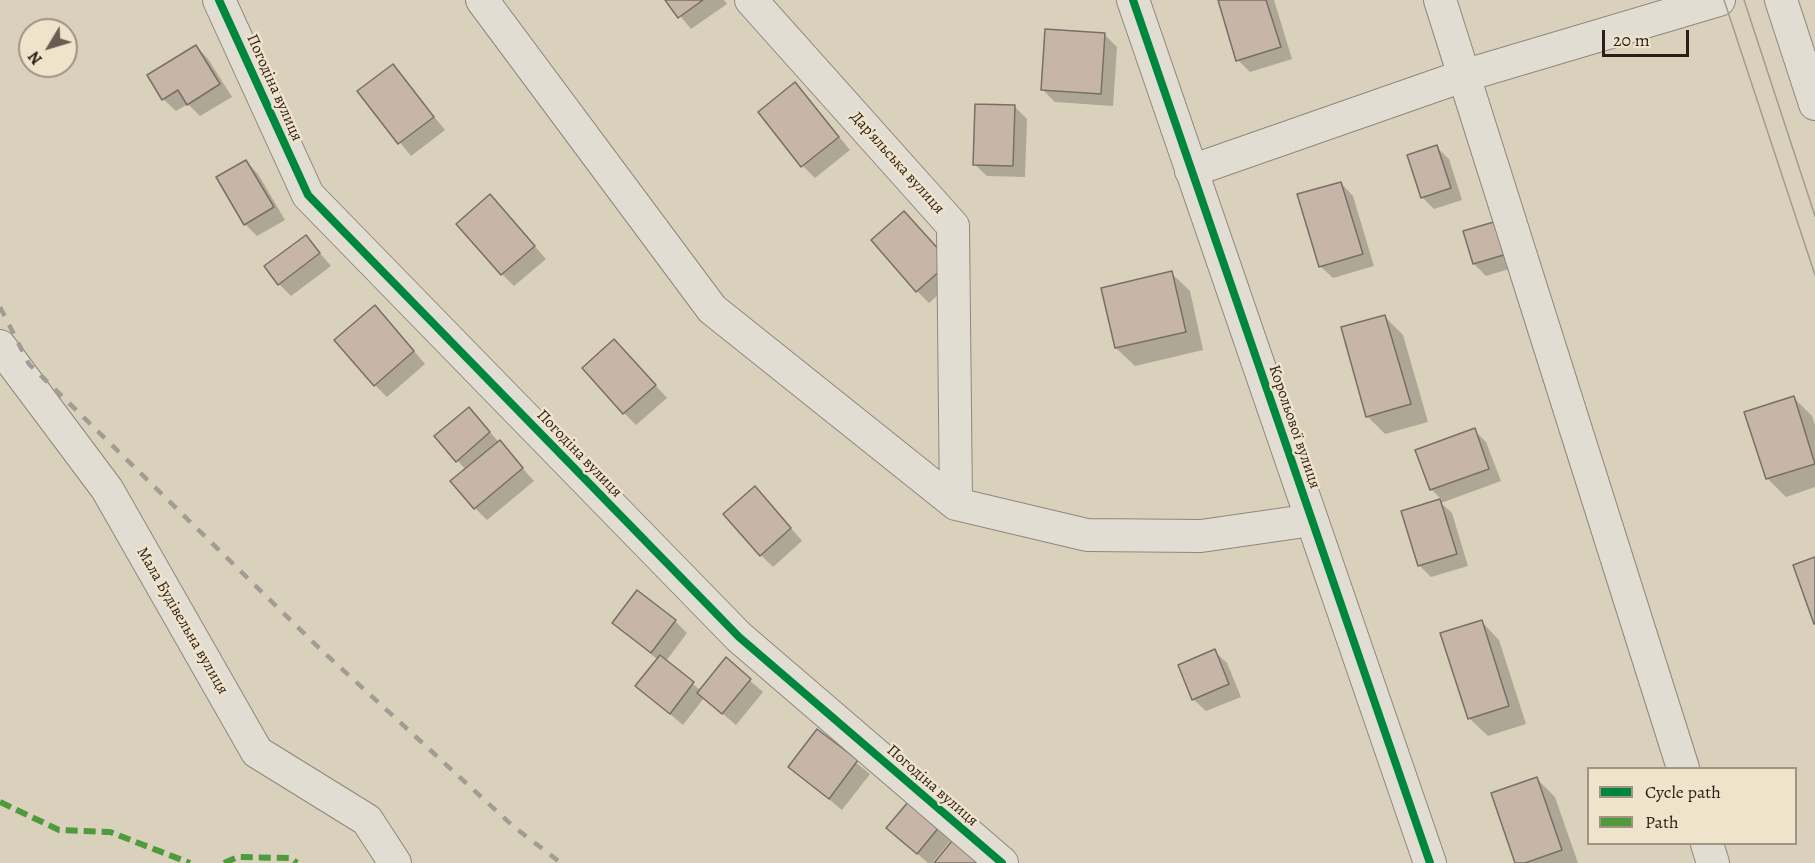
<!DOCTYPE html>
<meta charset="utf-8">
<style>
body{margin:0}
#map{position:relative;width:1815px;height:863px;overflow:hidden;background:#dad1bc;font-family:Alegreya,serif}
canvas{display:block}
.legend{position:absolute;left:1587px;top:767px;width:210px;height:78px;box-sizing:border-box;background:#efe4cb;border:2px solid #a19483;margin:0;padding:8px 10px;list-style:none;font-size:18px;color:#2c1d16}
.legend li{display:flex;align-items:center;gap:12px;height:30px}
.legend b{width:30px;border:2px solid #a19483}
.north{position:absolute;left:18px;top:18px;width:60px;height:60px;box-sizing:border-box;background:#efe4cb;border:2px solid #a19483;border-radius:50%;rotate:232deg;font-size:16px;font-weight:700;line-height:24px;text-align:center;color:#2c1d16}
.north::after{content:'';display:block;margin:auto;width:21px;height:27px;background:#695c50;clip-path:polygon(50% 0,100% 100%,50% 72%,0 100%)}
.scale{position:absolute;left:1602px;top:30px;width:87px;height:27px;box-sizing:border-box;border:3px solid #2c1d16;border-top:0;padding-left:8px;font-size:18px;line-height:21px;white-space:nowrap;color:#2c1d16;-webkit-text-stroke:4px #efe4cb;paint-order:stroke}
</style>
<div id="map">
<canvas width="1815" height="863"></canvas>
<ul class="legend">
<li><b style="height:8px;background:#00873e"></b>Cycle path</li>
<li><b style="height:8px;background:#4f9a3d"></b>Path</li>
</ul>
<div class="north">N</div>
<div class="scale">20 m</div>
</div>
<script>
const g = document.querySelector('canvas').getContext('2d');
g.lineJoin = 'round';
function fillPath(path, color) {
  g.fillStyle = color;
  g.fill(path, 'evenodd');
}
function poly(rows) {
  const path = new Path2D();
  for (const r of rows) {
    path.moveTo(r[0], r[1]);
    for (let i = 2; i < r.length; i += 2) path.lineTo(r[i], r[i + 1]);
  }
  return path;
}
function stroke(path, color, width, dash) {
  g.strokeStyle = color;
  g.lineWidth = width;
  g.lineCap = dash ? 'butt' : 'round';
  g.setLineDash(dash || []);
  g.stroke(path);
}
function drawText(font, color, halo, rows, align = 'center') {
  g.font = font + ' Alegreya,serif';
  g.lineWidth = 5;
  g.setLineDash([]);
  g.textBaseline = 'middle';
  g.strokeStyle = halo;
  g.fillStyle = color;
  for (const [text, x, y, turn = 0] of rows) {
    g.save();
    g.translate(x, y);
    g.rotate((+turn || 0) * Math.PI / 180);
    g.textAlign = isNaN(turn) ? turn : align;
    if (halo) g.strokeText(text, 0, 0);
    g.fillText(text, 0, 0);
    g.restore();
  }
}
fillPath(poly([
 [667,0,724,0,727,4,691,29],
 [1219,0,1274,0,1292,59,1250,72,1238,60],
 [1104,34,1117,47,1113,106,1055,102,1043,90],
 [196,46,208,59,232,97,200,116,188,104,176,111,163,99],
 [393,66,445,130,411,156,359,92],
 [795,84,850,150,815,178,803,166],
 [1015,107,1027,119,1025,177,987,176,974,164],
 [1436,147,1449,159,1462,200,1434,209,1422,197],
 [246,161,258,174,285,220,257,236,245,224],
 [1341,183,1353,196,1374,266,1333,278,1320,266],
 [502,209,546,259,514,286,502,274],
 [904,213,961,275,929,303,917,291],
 [1465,232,1526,264,1486,276,1474,264],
 [306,237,331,266,291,296,279,284],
 [1171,273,1190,291,1203,350,1135,366,1116,348],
 [1385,317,1403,335,1428,422,1385,434,1367,416],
 [387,319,425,364,387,397,375,385],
 [626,353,667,398,636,425,624,413],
 [1794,398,1812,416,1815,425,1815,487,1786,497,1768,479,1746,413],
 [469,409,534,481,487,520,475,508,466,470,457,460],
 [1474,430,1486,442,1501,481,1441,503,1452,513,1468,566,1431,577,1419,565,1403,512,1442,500,1431,489],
 [767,500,802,541,773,567,761,555],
 [675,621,687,633,666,661,700,690,726,660,763,692,736,725,704,698,683,725,637,686,658,660,614,623],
 [1481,621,1499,640,1526,724,1488,736,1469,718],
 [1214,651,1227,663,1241,697,1206,711,1193,699],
 [817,731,870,774,842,810,790,767],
 [1537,779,1555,797,1578,863,1517,863],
 [909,803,951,840,932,863,928,863,888,828]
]), '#0003');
const building = poly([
 [665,0,703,0,678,18,665,0],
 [1218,0,1266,0,1281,47,1236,61,1218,0],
 [1045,29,1105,33,1101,94,1041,90,1045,29],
 [196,45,220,84,187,105,178,90,162,100,147,75,196,45],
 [393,64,434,117,398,144,357,91,393,64],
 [795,82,839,137,801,167,758,112,795,82],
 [975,104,1015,105,1013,166,973,165,975,104],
 [1437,145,1451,188,1421,198,1407,155,1437,145],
 [246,160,274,207,244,225,216,177,246,160],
 [1341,182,1363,254,1319,267,1297,194,1341,182],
 [490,194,535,246,501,275,456,224,490,194],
 [904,211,950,262,916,292,871,240,904,211],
 [1504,219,1514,252,1473,264,1463,231,1504,219],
 [306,235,320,253,278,285,264,266,306,235],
 [1172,271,1186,332,1115,348,1101,288,1172,271],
 [375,305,414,351,374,386,334,340,375,305],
 [1385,315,1411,404,1366,417,1341,327,1385,315],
 [614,339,656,385,623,414,582,368,614,339],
 [1794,396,1815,464,1766,479,1744,412,1794,396],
 [469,407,490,432,456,462,434,436,469,407],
 [1475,428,1489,469,1430,490,1415,450,1475,428],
 [500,440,523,468,474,509,450,481,500,440],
 [755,486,791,528,760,556,723,514,755,486],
 [1440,499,1457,554,1418,566,1401,511,1440,499],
 [1815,557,1815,624,1814,624,1793,565,1815,557],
 [637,590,676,620,651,653,612,623,637,590],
 [1482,620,1509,706,1468,719,1440,633,1482,620],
 [1215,649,1229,684,1192,700,1178,665,1215,649],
 [660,655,694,682,670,714,635,686,660,655],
 [726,657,751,679,722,714,697,693,726,657],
 [817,729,858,760,829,799,788,767,817,729],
 [1537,777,1562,850,1525,863,1515,863,1491,793,1537,777],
 [909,801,940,826,917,854,886,828,909,801],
 [956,836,987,863,934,863,956,836]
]);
fillPath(building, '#c7b5a7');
stroke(building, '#767065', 1.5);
const minor = poly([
 [219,0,308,195,739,637,1002,863],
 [482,0,712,309,956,504,1087,535,1201,536,1312,520],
 [751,0,953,226,956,504],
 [1133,0,1430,863],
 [1440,0,1683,768],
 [1781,0,1815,104],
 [1191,171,1463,76,1719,0],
 [0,346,107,489,257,752,367,820,395,863],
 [1707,844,1713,863]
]);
stroke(minor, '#8f877b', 34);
stroke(minor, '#e2ddd3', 32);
stroke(poly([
 [1724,0,1815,275],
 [1744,0,1815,216]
]), '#a19c94', 1.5);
stroke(poly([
 [0,307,29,364,318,647,514,827,561,863]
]), '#a19c94', 4.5, [10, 10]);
stroke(poly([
 [0,802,59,830,110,832,190,863],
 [224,863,238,857,290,858,297,863]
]), '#4f9a3d', 6, [12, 6]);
stroke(poly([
 [219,0,308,195,739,637,1002,863],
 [1133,0,1430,863]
]), '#00873e', 8);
drawText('16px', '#2c1d16', '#efe4cb', [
 ["Погодіна вулиця",274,88,66],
 ["Дар’яльська вулиця",897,163,48],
 ["Корольової вулиця",1294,427,71],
 ["Погодіна вулиця",579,454,46],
 ["Мала Будівельна вулиця",182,621,60],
 ["Погодіна вулиця",932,786,41]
]);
</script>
